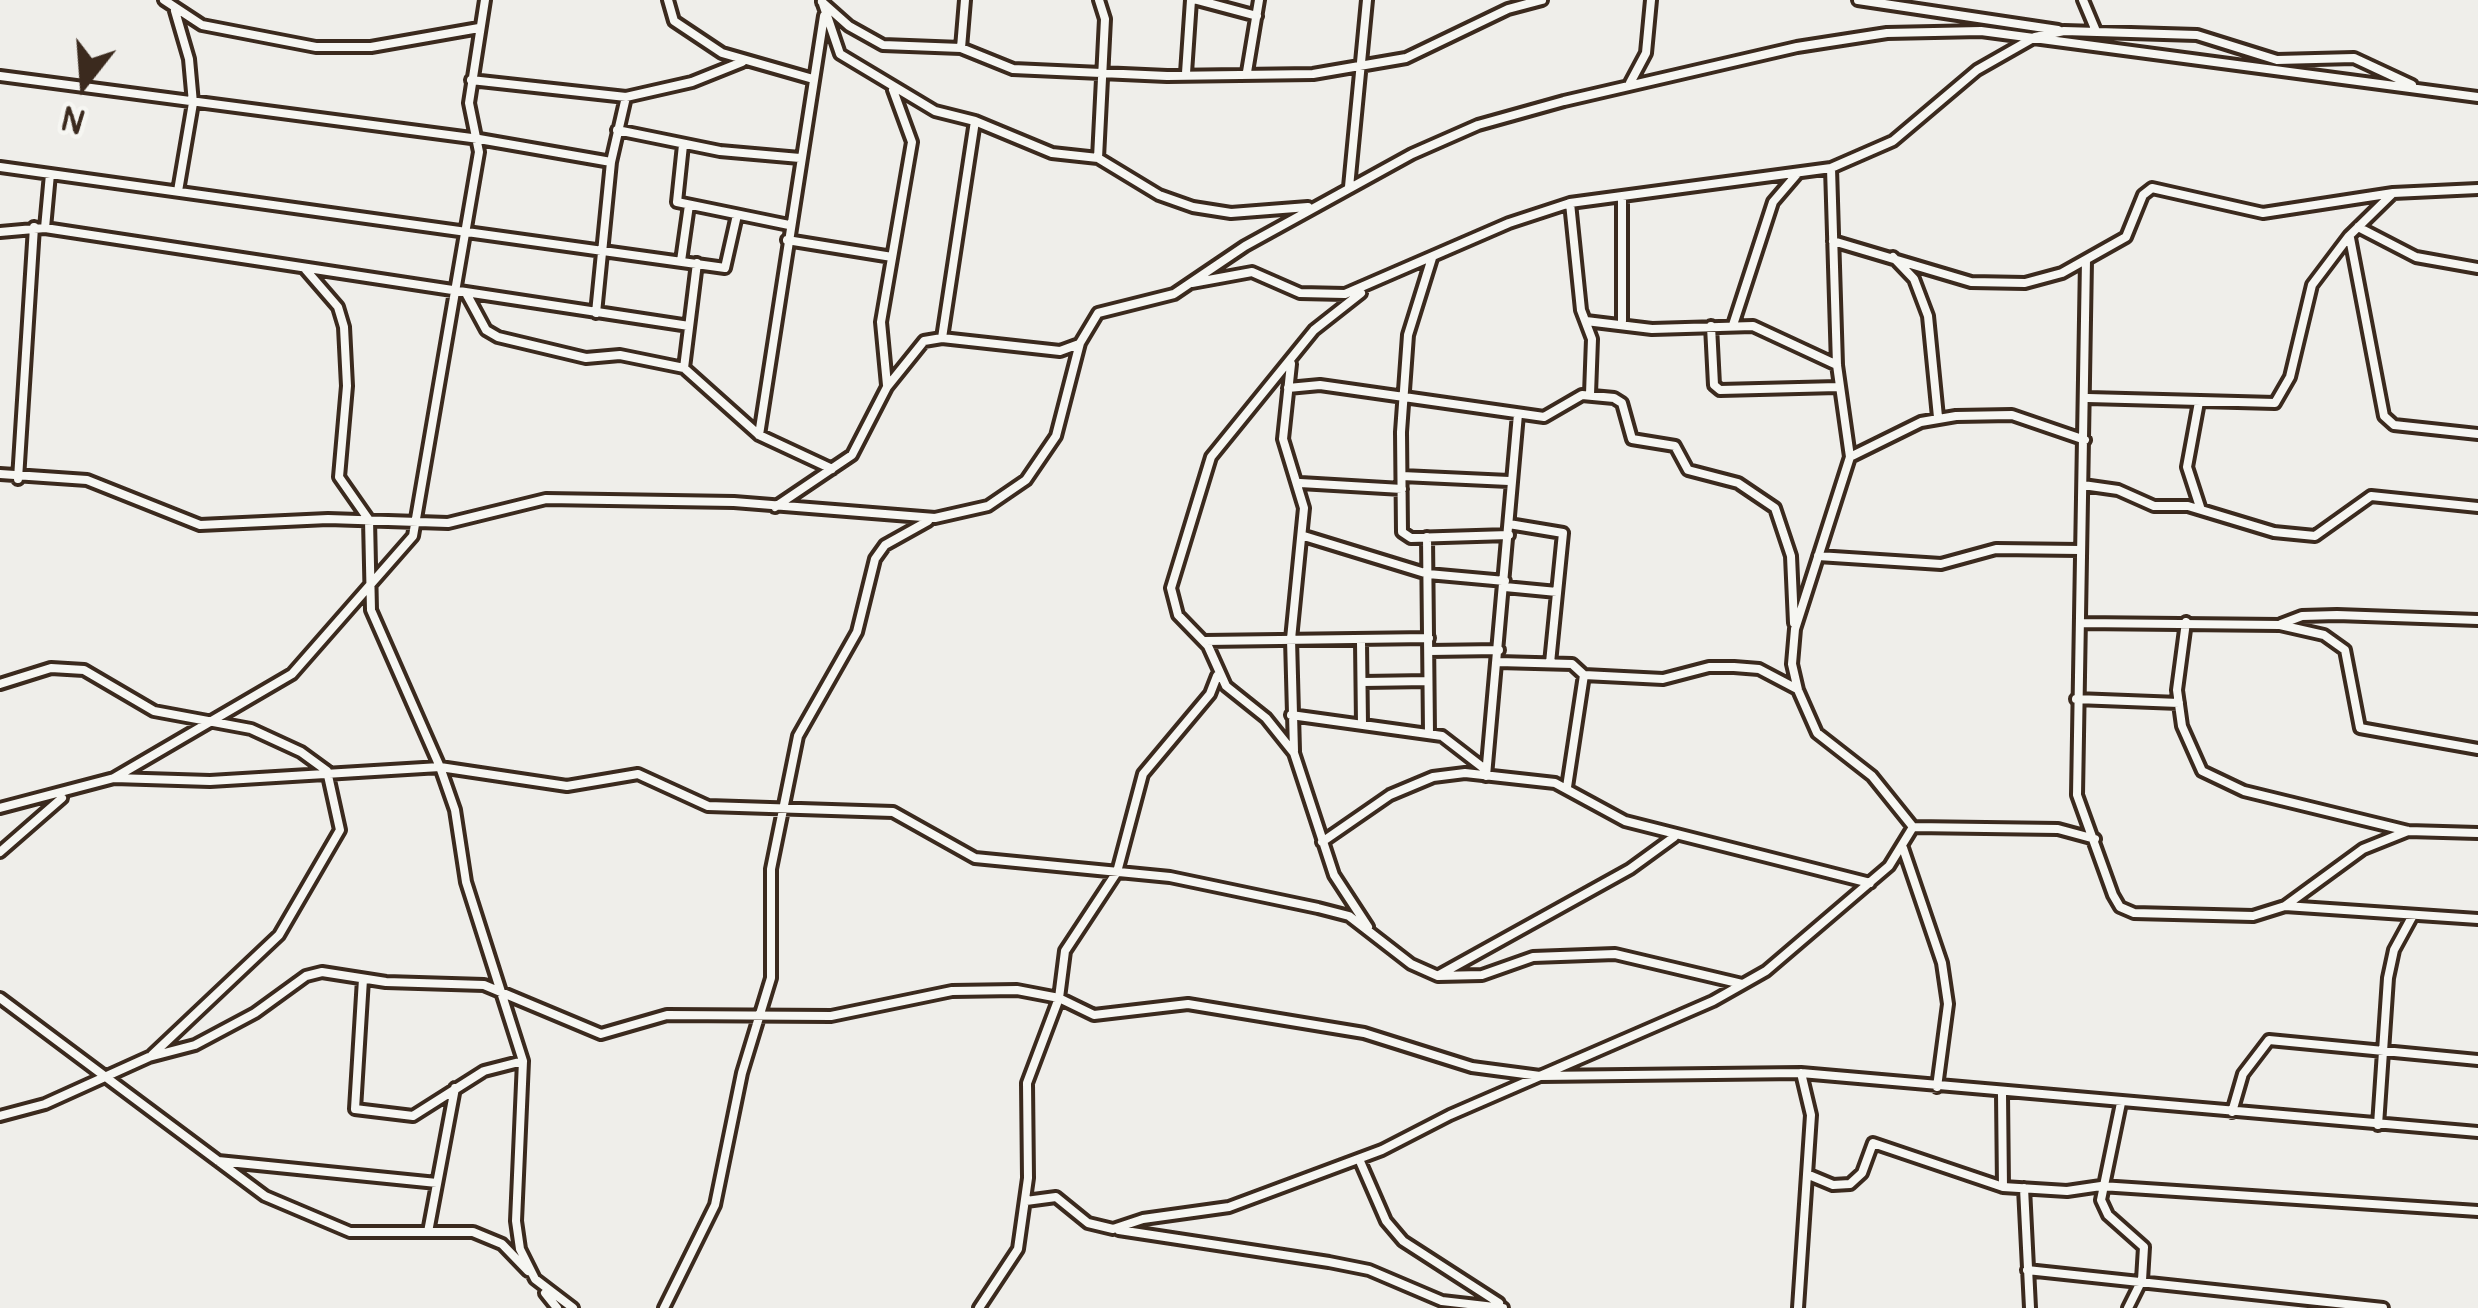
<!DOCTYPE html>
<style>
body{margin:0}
#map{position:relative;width:2478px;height:1308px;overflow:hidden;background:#efeeea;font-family:Pangolin,sans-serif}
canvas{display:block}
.north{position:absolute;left:24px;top:24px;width:120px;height:120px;-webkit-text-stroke:9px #f6f6f2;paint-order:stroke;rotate:197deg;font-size:33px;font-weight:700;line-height:48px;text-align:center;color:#3b2a1e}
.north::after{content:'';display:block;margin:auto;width:42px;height:54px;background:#3b2a1e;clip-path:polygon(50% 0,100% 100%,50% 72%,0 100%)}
</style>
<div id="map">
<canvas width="2478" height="1308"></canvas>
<div class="north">N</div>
</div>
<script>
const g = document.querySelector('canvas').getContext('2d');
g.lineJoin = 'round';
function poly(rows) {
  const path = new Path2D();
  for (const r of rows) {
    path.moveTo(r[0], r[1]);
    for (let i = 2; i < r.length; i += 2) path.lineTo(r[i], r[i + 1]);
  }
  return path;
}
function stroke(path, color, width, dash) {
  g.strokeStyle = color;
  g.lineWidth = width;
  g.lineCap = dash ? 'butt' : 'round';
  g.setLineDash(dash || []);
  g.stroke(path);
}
const minor = poly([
 [164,0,202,25,316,47,371,47,479,28],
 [668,0,674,21,722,53,813,79],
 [1197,0,1257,16],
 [1858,0,2058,30],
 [2083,0,2096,31],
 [822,1,840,54,935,111,975,121,1052,153,1098,158,1159,195,1193,207,1231,213,1308,207],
 [822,2,849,26,883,45,961,48,1013,69,1167,76,1313,74,1406,58,1508,9,1542,0],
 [175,11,189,59,193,103,178,191],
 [961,48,965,0],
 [1247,72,1259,0],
 [1186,73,1191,0],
 [0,76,479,139,611,162],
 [471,80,626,97,692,82,742,62],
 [1630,83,1646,53,1651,0],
 [617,130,720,151,800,158],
 [683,145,677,202,789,225],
 [1098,158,1105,19,1099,0],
 [0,167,725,268,737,215],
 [1831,168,1837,365,1850,457,1795,629,1792,664,1798,690,1817,733,1872,776,1913,827,2058,829,2095,839],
 [1349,187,1367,0],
 [1570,203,1581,310,1592,339,1590,394],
 [2358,227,2416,257,2478,268],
 [45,228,50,174],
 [0,232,45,228,689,326],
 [2350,238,2384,416,2394,425,2478,434],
 [787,240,892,257],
 [1833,241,1971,282,2025,283,2062,273,2126,237,2143,195,2152,188,2263,213,2393,193,2478,189],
 [1893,257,1914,279,1928,316,1938,417],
 [1432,258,1408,335,1401,432,1402,532,1411,538,1509,535],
 [2086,260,2077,795,2113,895,2120,907,2134,913,2253,916,2285,906,2363,849,2408,831],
 [681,261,689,205],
 [306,270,338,307,344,327,347,386,339,477,369,520,371,610,440,767,455,810,466,882,523,1061,516,1221,520,1249,535,1279,573,1308],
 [1192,283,1252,272,1300,293,1345,294,1509,223,1570,203,1831,168,1893,141,1977,70,2035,37,2064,31,2197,35,2277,60,2354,58,2412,85],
 [466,293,486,330,498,337,586,358,620,355,684,368,759,435,832,469],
 [1361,293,1314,330,1211,457,1171,588,1178,615,1208,646,1226,686,1266,718,1294,753,1334,875,1368,927],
 [596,313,611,162,626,97],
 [1586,321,1652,329,1753,326,1837,365],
 [1622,321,1622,197],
 [1733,325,1773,202,1797,174],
 [1711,326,1714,385,1720,390,1838,387],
 [942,338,975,121],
 [1291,364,1283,439,1304,508,1291,639,1294,751],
 [684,368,697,263],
 [887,385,881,322,912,142,893,90],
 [1288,388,1320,385,1544,417,1582,395,1614,398,1622,403,1632,439,1675,446,1688,470,1738,483,1775,508,1791,556,1794,623],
 [2088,398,2275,403,2290,377,2312,285,2349,236,2392,194],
 [2199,402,2187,467,2200,507],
 [759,435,824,16],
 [1850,457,1921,422,1956,416,2012,415,2085,440],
 [0,474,87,480,200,525,328,519,448,523,546,499,734,502,935,518,988,506,1026,480,1056,436,1080,343,1098,313,1174,294,1245,246,1412,154,1478,125,1564,101,1797,47,1887,33,1981,31,2478,97],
 [1402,476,1509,481],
 [18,479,34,227],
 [1300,483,1402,489],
 [2083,485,2118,490,2154,506,2188,506,2274,532,2315,536,2371,496,2478,507],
 [775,507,852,455,887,387,924,341,942,338,1060,351,1079,344],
 [1509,524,1563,533,1550,663],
 [1304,536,1428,574,1505,581],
 [1427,537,1429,733],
 [1818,556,1941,564,1996,549,2080,550],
 [1505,587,1557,592],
 [2186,622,2177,690,2182,726,2202,771,2244,791,2408,831,2478,833],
 [2080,623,2280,625,2324,635,2345,650,2360,728,2478,749],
 [2281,624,2302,616,2337,615,2478,620],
 [1205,641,1429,638],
 [1361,642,1362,724],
 [1429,651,1499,650],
 [1498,662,1572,664,1584,675,1663,679,1709,667,1734,667,1759,669,1797,689],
 [1363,682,1428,681],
 [0,684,51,668,84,670,154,711,251,729,301,752,327,771,340,830,279,935,152,1055],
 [2076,699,2179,703],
 [1291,715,1442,736,1486,770],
 [1486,776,1518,414],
 [114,778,210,781,440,767,567,786,638,774,708,806,893,812,975,858,1170,877,1318,908,1349,916,1411,964,1438,976,1482,975,1533,957,1615,954,1742,984],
 [1567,787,1584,675],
 [0,808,114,778,292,674,413,536,479,152,469,103,485,0],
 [1322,842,1390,795,1433,777,1465,773,1555,783,1625,821,1870,883],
 [1903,848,1942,963,1948,1004,1937,1087],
 [0,852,62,798],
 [2285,906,2478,919],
 [1439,975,1630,869,1674,837],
 [363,979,355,1109,413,1116,484,1071,523,1061],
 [0,998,265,1196,350,1232,473,1232,502,1244,528,1271],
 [2002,1094,2003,1187],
 [2121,1103,2101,1200,2108,1215,2144,1247,2142,1280,2128,1308],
 [2232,1112,2243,1074,2269,1040,2478,1060],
 [0,1116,45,1104,149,1057,195,1045,255,1013,306,976,322,972,386,982,484,985,601,1034,667,1015,831,1016,952,991,1017,990,1059,998,1094,1015,1188,1004,1364,1033,1472,1067,1540,1076,1801,1073,2478,1132],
 [2378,1125,2388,978,2394,950,2412,917],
 [1359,1159,1386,1221,1403,1241,1499,1303],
 [218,1161,437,1183],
 [1809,1175,1833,1185,1850,1184,1862,1173,1873,1143,2003,1187,2067,1191,2101,1186,2478,1211],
 [2024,1188,2030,1308],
 [1026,1201,1056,1197,1088,1223,1113,1229,1143,1219,1229,1207,1382,1150,1450,1115,1713,1001,1766,971,1889,866,1913,827],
 [1119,1230,1329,1262,1369,1270,1442,1301,1503,1308],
 [428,1232,455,1088],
 [2027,1270,2383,1308],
 [545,1293,557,1308],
 [664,1308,715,1205,742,1073,771,978,771,869,798,736,857,632,875,559,885,545,928,521],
 [979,1308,1018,1249,1028,1178,1027,1083,1059,998,1065,951,1117,872,1143,774,1210,694,1217,676],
 [1798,1308,1811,1115,1801,1073]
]);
stroke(minor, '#3b2a1e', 16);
stroke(minor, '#f6f6f2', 8);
</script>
